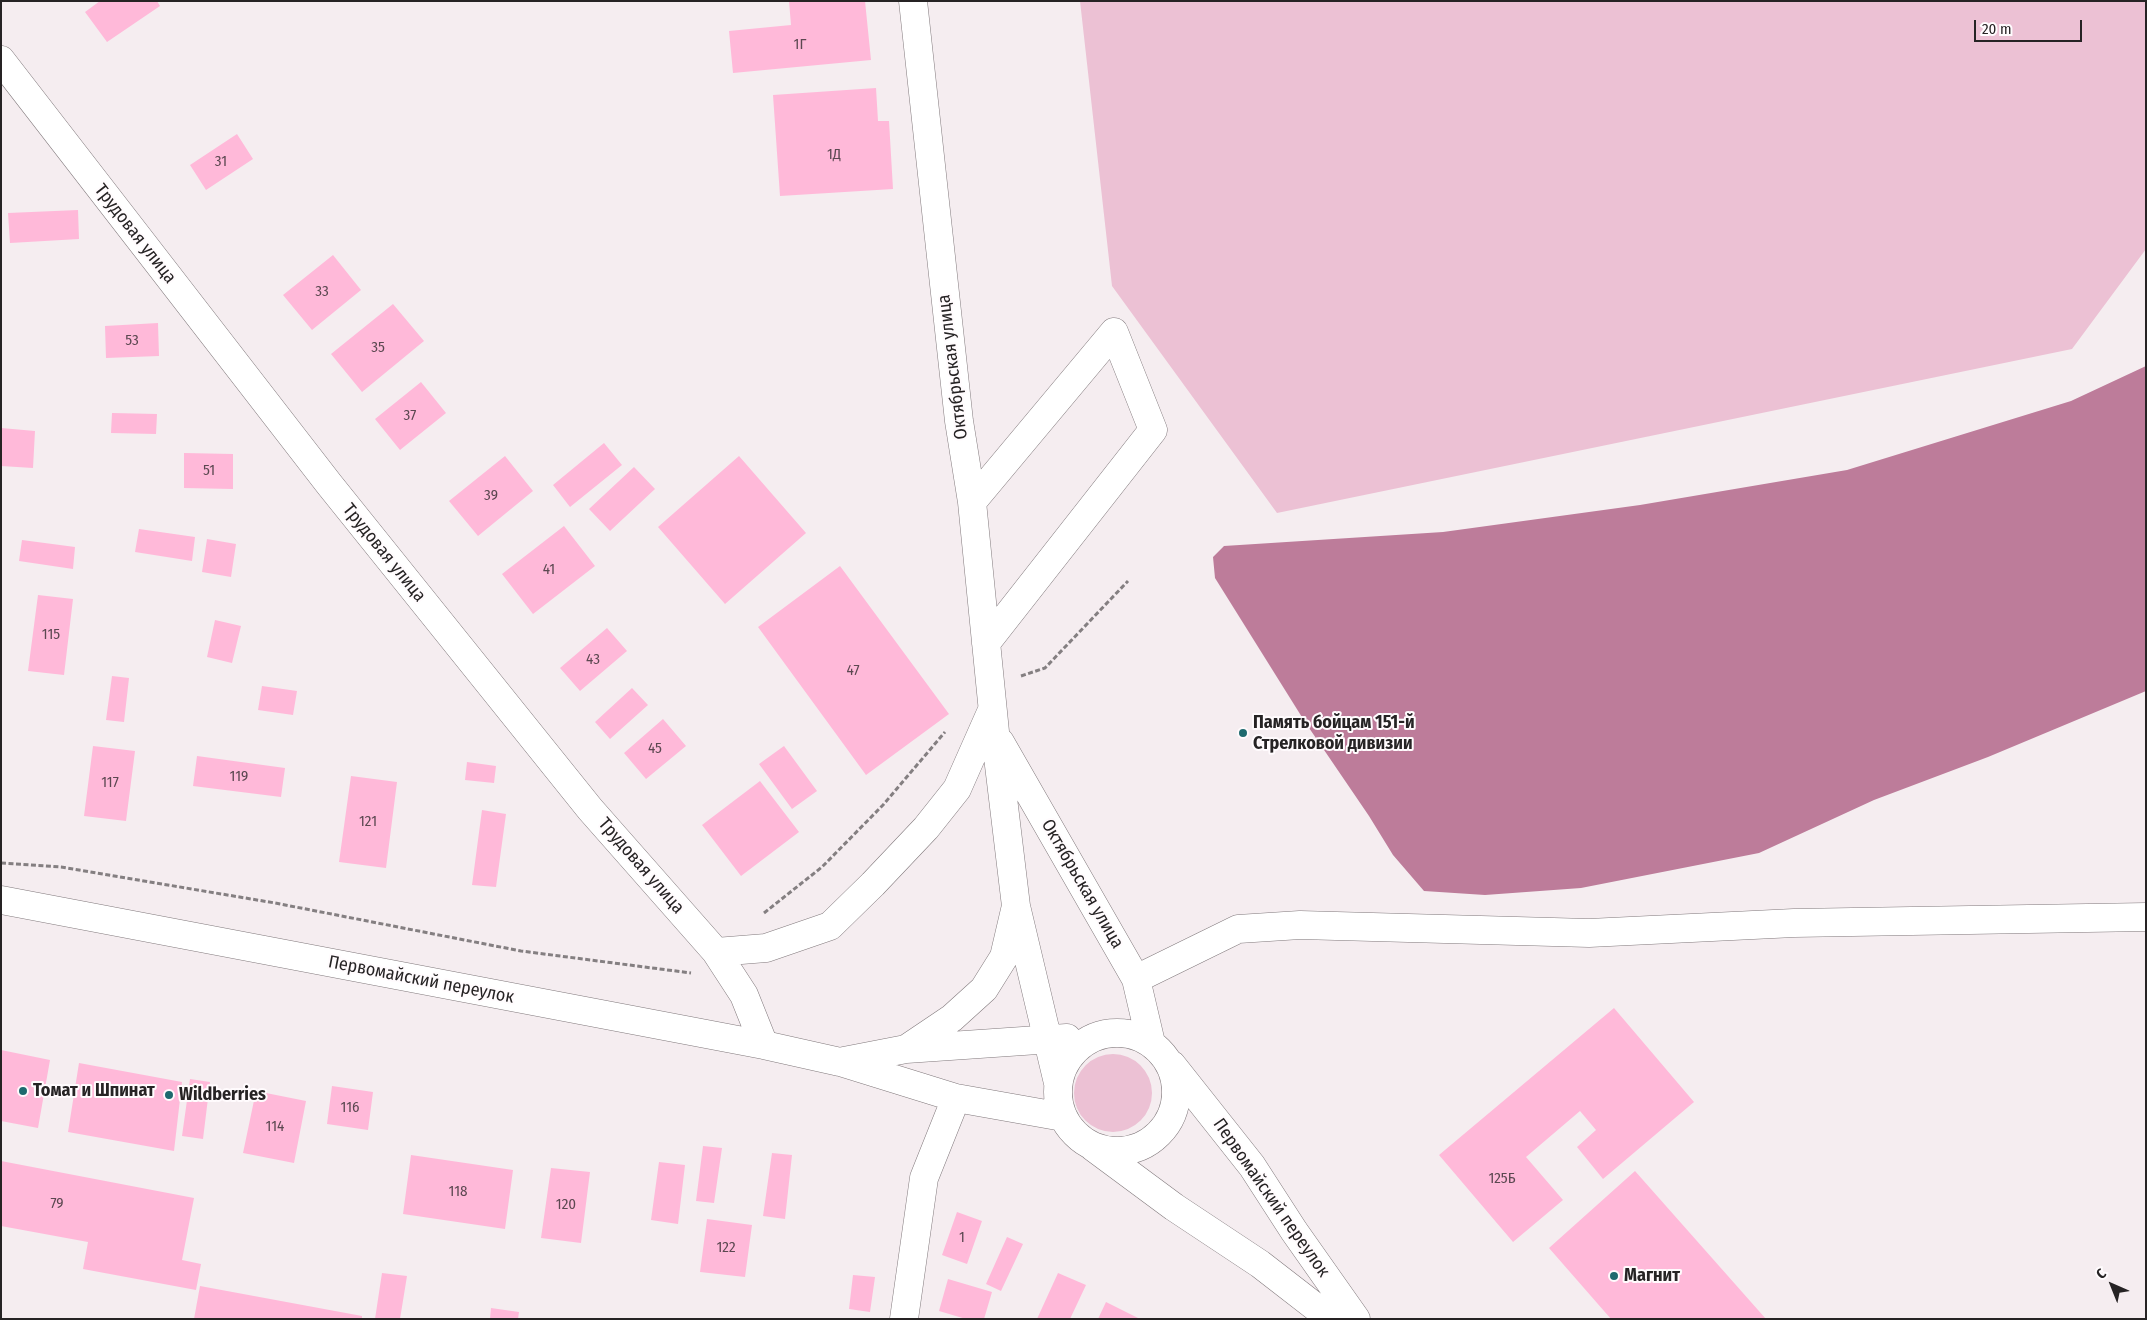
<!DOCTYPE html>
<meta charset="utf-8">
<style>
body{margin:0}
#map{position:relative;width:2147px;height:1320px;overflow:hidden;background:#f5edf0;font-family:"Fira Sans Condensed",sans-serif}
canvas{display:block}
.frame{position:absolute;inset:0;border:2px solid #262324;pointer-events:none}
.north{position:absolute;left:2087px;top:1260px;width:50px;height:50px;-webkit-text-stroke:4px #fffbfd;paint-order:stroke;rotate:316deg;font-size:14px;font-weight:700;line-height:20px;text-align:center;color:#262324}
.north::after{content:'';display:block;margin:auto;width:18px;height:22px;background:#262324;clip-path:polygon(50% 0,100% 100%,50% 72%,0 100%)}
.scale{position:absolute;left:1974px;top:20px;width:108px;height:22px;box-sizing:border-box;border:2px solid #262324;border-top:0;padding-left:6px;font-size:15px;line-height:18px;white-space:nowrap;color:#262324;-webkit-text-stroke:4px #fffbfd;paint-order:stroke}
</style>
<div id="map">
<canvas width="2147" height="1320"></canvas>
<div class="frame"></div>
<div class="north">С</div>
<div class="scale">20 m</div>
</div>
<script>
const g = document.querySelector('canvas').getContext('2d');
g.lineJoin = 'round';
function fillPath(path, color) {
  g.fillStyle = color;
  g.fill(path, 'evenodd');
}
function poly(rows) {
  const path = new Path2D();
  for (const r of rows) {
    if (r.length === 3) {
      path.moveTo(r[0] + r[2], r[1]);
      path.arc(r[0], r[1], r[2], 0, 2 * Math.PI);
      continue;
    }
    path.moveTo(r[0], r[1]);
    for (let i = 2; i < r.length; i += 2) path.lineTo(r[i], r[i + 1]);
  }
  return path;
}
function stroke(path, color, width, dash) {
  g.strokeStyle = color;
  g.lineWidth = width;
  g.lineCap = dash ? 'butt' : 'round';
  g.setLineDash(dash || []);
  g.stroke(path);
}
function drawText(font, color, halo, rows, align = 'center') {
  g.font = font + ' "Fira Sans Condensed",sans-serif';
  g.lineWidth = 4;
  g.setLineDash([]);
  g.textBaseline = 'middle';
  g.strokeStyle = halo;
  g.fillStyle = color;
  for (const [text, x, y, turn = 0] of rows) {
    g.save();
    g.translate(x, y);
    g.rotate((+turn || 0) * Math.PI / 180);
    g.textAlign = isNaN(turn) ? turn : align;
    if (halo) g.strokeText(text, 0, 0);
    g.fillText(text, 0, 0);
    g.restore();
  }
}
fillPath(poly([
 [1080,1,2146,1,2146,249,2072,349,1277,513,1112,286],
 [1113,1093,39]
]), '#ecc1d4');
fillPath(poly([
 [2146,366,2146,691,1988,757,1874,800,1759,853,1581,888,1485,895,1424,891,1393,855,1369,816,1305,722,1215,578,1213,557,1224,546,1443,532,1640,505,1847,470,2071,401]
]), '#bd7c9a');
fillPath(poly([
 [100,1,157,1,160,6,107,42,85,12],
 [789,1,865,1,871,60,733,73,729,31,791,25],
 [876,88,878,121,889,121,893,189,780,196,773,95],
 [237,134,253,159,206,190,190,165],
 [78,210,79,239,10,243,8,213],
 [333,255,361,290,312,330,283,295],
 [393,304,424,341,362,392,331,354],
 [158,323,159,356,106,358,105,326],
 [421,382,446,413,400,450,375,419],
 [112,413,157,414,156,434,111,433],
 [1,428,35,431,33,468,1,466],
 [604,443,622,465,570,507,553,485],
 [184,453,233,454,233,489,184,488],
 [505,456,533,491,478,536,449,501],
 [739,456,806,533,725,604,658,527],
 [634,467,655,489,610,531,589,509],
 [564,526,595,566,533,614,502,574],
 [139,529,195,537,192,561,135,552],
 [207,539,236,544,231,577,202,572],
 [22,540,75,547,73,569,19,561],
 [840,566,949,714,866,775,758,627],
 [38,595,73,599,64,675,28,671],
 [215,620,241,626,232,663,207,657],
 [607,628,627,651,580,691,560,668],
 [112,676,129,678,124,722,106,720],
 [262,686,297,691,293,715,258,710],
 [632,688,648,705,610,739,595,722],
 [663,719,686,746,646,779,624,753],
 [93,746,135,751,126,821,84,816],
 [784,746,817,791,792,809,759,764],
 [197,756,285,768,281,797,193,786],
 [467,762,496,766,494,783,465,780],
 [351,776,397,782,386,868,339,862],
 [760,781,799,832,741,876,702,825],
 [482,810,506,814,496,887,472,885],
 [1614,1008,1694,1102,1603,1179,1577,1147,1596,1130,1580,1111,1526,1157,1563,1200,1513,1242,1439,1155],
 [1,1050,50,1060,38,1128,1,1121],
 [79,1063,182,1082,174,1151,68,1132],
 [190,1079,210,1082,203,1139,182,1136],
 [332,1086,373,1092,368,1130,327,1124],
 [256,1091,306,1101,294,1163,243,1153],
 [703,1146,722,1148,714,1203,696,1201],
 [772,1153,792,1155,785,1219,763,1216],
 [411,1155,513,1170,505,1229,403,1214],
 [1,1161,194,1198,182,1260,201,1264,196,1290,83,1269,88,1242,1,1226],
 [659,1162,685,1165,678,1224,651,1220],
 [551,1168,590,1172,581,1243,541,1238],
 [1635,1171,1766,1319,1611,1319,1549,1248],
 [957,1212,982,1221,967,1264,942,1255],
 [707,1219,752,1225,745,1277,700,1272],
 [1007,1237,1023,1244,1001,1291,986,1284],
 [382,1273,407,1276,400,1319,375,1319],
 [1058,1273,1086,1285,1070,1319,1037,1319],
 [853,1275,875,1277,870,1312,849,1309],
 [948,1279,992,1292,984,1319,966,1319,939,1311],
 [200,1286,362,1316,362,1319,194,1319],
 [1106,1302,1140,1319,1098,1319],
 [491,1308,519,1312,518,1319,490,1319]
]), '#ffb9d9');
const minor = poly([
 [913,1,959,421,972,502,995,732,1016,906,1058,1083],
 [1,60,329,484,590,809,716,952,744,995,764,1045],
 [972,502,1114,332,1153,430,986,643],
 [1000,742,1136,979,1151,1043],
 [1,900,764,1045,840,1062,956,1098,1063,1117],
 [716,952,766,948,830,926,873,884,926,828,957,789,992,710],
 [1136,979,1238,929,1300,925,1589,933,1794,923,2146,917],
 [1117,1092,59],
 [906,1049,952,1018,984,989,1004,957,1015,910],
 [844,1061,906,1049,1067,1038],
 [1172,1065,1252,1166,1294,1231,1356,1319],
 [1093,1147,1174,1207,1260,1264,1331,1319],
 [904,1319,924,1178,956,1098]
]);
stroke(minor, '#81797c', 29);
stroke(poly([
 [1021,676,1045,668,1128,581],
 [1,863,61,867,275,903,521,951,691,973],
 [764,913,822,867,883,805,945,732]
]), '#847f81', 3, [5, 2.5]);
stroke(minor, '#fff', 28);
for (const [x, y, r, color] of [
 [1243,733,5,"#1e6a6e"],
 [23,1091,5,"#1e6a6e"],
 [169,1095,5,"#1e6a6e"],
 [1614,1276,5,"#1e6a6e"]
]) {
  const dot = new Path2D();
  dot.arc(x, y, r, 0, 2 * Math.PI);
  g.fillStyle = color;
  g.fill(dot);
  stroke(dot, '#fffbfd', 2);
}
drawText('15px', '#5c4851', null, [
 ["1Г",800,45],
 ["1Д",834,155],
 ["31",221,162],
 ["33",322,292],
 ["53",132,341],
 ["35",378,348],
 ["37",410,416],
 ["51",209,471],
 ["39",491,496],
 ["41",549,570],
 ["115",51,635],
 ["43",593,660],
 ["47",853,671],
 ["45",655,749],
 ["119",239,777],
 ["117",110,783],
 ["121",368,822],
 ["116",350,1108],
 ["114",275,1127],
 ["125Б",1502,1179],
 ["118",458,1192],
 ["79",57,1204],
 ["120",566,1205],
 ["1",962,1238],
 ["122",726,1248]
]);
drawText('18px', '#262324', '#fffbfd', [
 ["Трудовая улица",135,234,52],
 ["Октябрьская улица",953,367,-97],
 ["Трудовая улица",384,553,51],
 ["Трудовая улица",641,866,49],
 ["Октябрьская улица",1082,884,60],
 ["Первомайский переулок",421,980,11],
 ["Первомайский переулок",1271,1198,55]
]);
drawText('bold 18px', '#262324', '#fffbfd', [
 ["Память бойцам 151-й",1253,723],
 ["Стрелковой дивизии",1253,744],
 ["Томат и Шпинат",33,1091],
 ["Wildberries",179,1095],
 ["Магнит",1624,1276]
], 'left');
</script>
